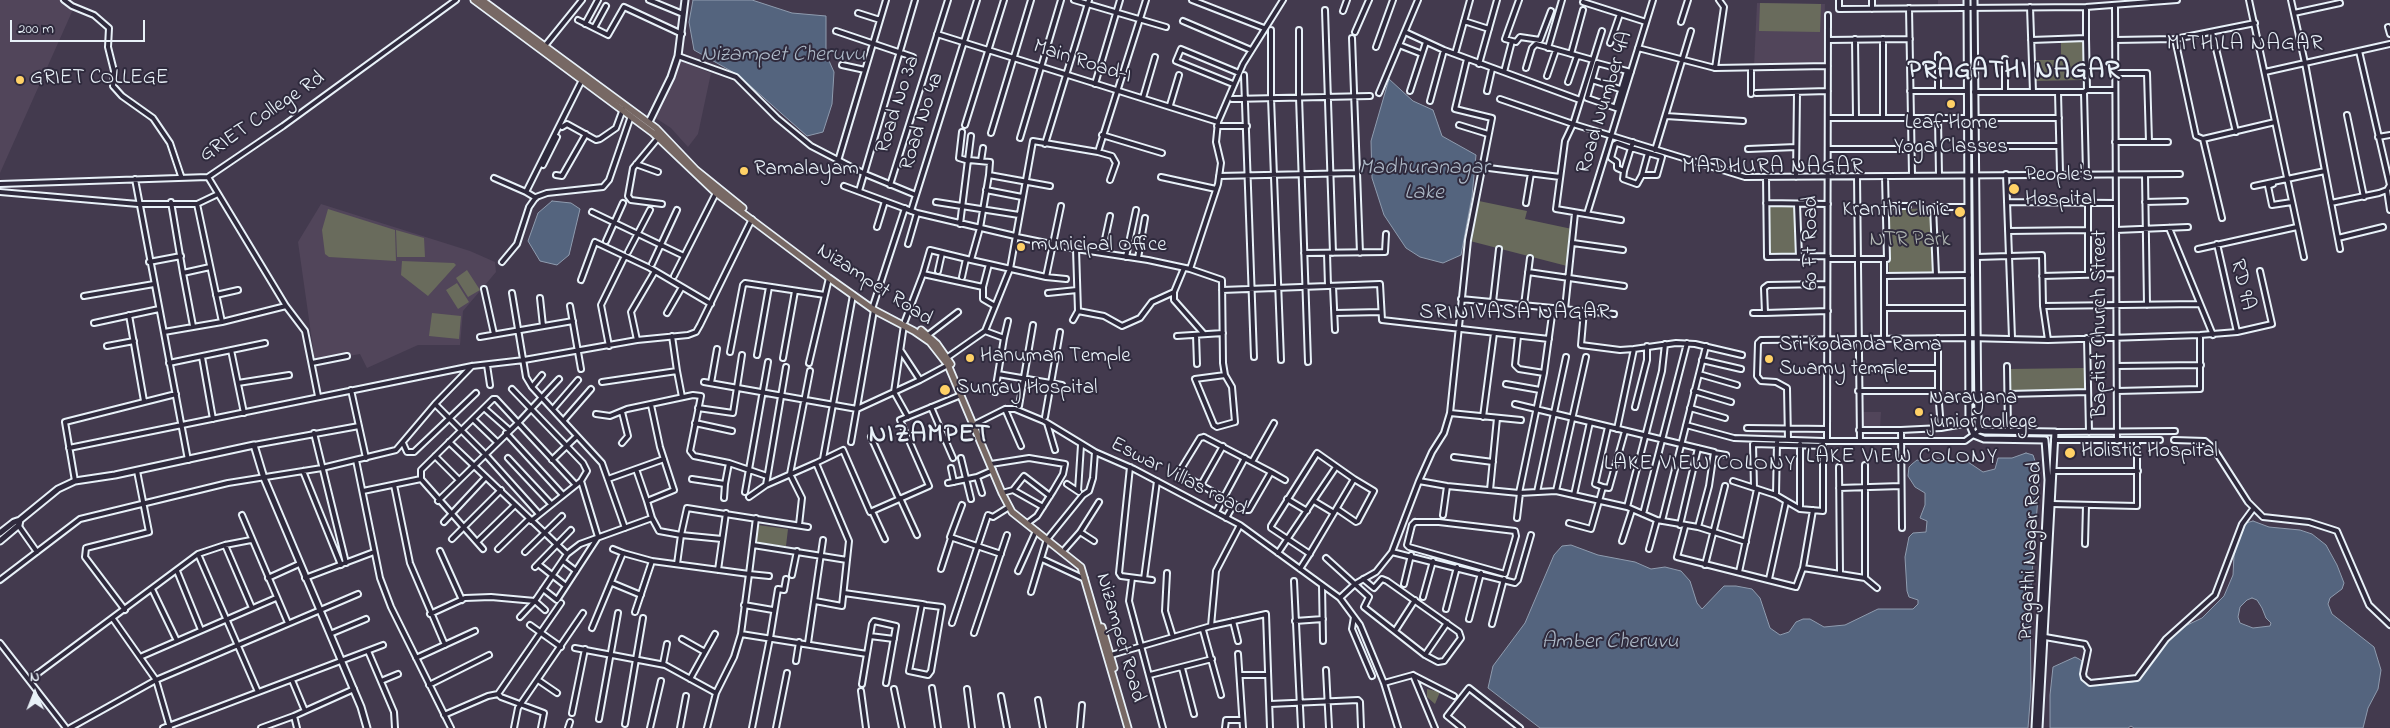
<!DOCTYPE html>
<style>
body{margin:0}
#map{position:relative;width:2390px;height:728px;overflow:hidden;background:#433a4e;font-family:"Indie Flower",sans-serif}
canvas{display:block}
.north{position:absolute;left:10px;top:668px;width:50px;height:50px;-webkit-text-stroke:4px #2f2a3d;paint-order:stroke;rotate:359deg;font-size:14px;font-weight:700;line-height:20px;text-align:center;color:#e8f1f8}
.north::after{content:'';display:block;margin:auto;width:18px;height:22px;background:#e8f1f8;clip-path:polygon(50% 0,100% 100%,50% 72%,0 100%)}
.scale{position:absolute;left:10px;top:20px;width:135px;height:22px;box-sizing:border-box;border:2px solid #e8f1f8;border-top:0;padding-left:6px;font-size:15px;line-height:18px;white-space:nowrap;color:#e8f1f8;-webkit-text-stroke:4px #2f2a3d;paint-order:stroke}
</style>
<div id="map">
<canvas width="2390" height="728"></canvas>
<div class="north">N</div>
<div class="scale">200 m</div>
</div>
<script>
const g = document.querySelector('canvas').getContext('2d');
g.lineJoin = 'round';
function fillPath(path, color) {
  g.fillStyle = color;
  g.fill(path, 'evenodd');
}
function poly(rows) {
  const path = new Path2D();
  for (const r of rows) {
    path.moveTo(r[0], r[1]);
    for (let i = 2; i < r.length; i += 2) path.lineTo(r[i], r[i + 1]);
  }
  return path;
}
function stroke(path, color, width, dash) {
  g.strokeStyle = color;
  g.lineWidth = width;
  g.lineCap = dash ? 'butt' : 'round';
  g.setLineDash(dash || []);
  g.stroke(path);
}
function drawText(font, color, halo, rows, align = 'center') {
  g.font = font + ' "Indie Flower",sans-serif';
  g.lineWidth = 4;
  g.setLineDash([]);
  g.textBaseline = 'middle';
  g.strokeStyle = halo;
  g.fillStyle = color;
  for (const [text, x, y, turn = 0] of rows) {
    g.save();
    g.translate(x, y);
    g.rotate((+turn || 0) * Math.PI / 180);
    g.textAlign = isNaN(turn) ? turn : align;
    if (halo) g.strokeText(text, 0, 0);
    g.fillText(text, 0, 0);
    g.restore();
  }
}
fillPath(poly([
 [0,0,68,0,75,5,0,173],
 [1938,0,1963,0,1963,7,1938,7],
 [1757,3,1825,4,1823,65,1754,67],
 [681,61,711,73,698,134,688,147,671,128,654,117],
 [321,204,470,251,495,262,496,272,463,311,460,345,418,345,367,368,360,354,315,362,298,242],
 [1862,412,1881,412,1880,429,1862,429]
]), '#51455a');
fillPath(poly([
 [1760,3,1821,4,1820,32,1759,31],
 [2061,42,2084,42,2084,80,2034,81,2033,60,2061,60],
 [1479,201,1527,211,1525,219,1572,229,1567,266,1470,241],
 [1795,206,1796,255,1770,256,1769,207],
 [1931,208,1933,274,1889,275,1887,210],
 [328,209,395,230,396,261,329,257,325,254,322,230],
 [396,230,424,238,425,257,397,257],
 [402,261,454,263,456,265,428,296,401,275],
 [467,270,480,290,468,297,456,278],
 [457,283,469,302,458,309,446,290],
 [432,313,461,316,459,339,429,336],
 [2085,368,2085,391,2010,392,2009,369],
 [758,525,788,529,786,546,756,542],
 [1427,689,1440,692,1435,704,1427,697]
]), '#696b5c');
const water = poly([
 [693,0,752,0,792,13,826,16,826,54,834,72,832,104,823,132,807,136,738,75,694,50,689,22,693,0],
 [1389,79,1413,101,1433,110,1442,136,1476,155,1472,196,1461,255,1443,263,1420,257,1406,248,1384,215,1372,178,1371,141,1389,79],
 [552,201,571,203,580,209,569,255,557,265,540,261,528,241,538,213,552,201],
 [2026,453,2033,455,2035,461,2039,484,2030,600,2031,690,2028,728,1540,728,1488,688,1493,666,1525,623,1554,555,1562,546,1571,545,1598,555,1635,562,1651,569,1665,567,1681,571,1690,581,1697,603,1702,609,1724,586,1736,586,1752,589,1760,598,1770,628,1780,635,1789,632,1796,622,1803,619,1810,619,1824,627,1845,625,1878,609,1913,609,1918,604,1918,600,1909,597,1907,591,1905,557,1909,537,1913,533,1926,532,1927,521,1920,518,1925,505,1925,493,1915,487,1908,476,1909,467,1912,464,1917,460,1928,462,1938,458,1950,462,1968,462,1983,472,1995,469,1998,458,2012,458,2026,453],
 [2253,521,2269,527,2300,530,2312,534,2326,545,2337,565,2344,583,2342,589,2330,598,2328,604,2332,614,2374,647,2381,670,2378,689,2368,708,2363,728,2134,728,2131,726,2128,728,2050,728,2050,695,2053,667,2075,657,2079,659,2082,661,2080,669,2083,680,2090,685,2133,682,2142,677,2167,640,2176,634,2179,629,2202,618,2224,596,2233,575,2234,555,2241,535,2246,523,2253,521],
 [2252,598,2257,600,2262,608,2266,618,2271,623,2270,626,2253,628,2240,623,2238,617,2240,607,2247,600,2252,598]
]);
fillPath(water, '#54647e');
stroke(water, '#8f9caf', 1);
const street = poly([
 [64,0,72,6,94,15,109,28,108,47,114,71,113,86,122,96,153,118,170,143,181,176],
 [649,0,683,14],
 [1074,0,1166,27],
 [1192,0,1264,28],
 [1519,0,1505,39,1516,42,1520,37,1540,40,1551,11],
 [1839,0,1839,9,2086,7,2177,0],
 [1872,0,1872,9],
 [2249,0,2304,257],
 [2291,0,2305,63,2325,171],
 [1583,2,1646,22],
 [2115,6,2117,441],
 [2030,7,2033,92],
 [2086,7,2086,38],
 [1909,8,1912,175],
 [1325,10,1333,253],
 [1343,11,1347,0],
 [858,13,880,20],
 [2294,13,2340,3],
 [578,20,608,35,624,7,682,34],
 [1183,21,1251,50],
 [1464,21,1489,29],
 [1681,22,1688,0],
 [585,24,598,0],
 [2388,27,2390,34],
 [594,28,606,6],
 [1271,30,1271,98,1281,360],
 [1299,30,1299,97,1308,362],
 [836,31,913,57],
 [1602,31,1573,124,1565,141,1556,209,1621,220],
 [1355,32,1369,0],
 [1405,32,1444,50,1580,100],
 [2212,32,2236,132],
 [937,34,1218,122],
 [1352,38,1360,253],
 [1855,39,1856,118],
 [2175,39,2196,136,2203,139,2275,122],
 [1828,40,1910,39],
 [2031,40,2086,38,2087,90],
 [2115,40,2175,39,2255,23],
 [1610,43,1620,14],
 [1399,45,1422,54],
 [544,47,582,0],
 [1376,47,1393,0],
 [1548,48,1562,0],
 [1638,48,1715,68,1828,66],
 [1455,54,1470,0],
 [1571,54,1583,10],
 [1938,55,1938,91],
 [678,56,736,77,777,118,811,146,865,174,916,195],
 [1479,64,1497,0],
 [842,65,865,70],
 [1526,68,1532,48,1536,44,1593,60],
 [1715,68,1724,7,1719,0],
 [1751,68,1751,94],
 [1504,72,1512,41],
 [2265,72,2390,44],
 [2116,73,2147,73,2149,142],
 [1244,75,1254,357],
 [1547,76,1556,50],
 [1592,80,1623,90],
 [1568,82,1577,56],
 [1095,84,1120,0],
 [1233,84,1176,61,1181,49,1239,73],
 [1410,91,1426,42],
 [1487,91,1492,69],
 [1910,91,1967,91],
 [1974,92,2084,92,2087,90,2115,90],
 [2005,92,2005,59],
 [2058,92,2060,173],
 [2084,92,2086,173],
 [1379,93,1418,0],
 [1756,93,1828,91],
 [1143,98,1155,57],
 [1232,99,1370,96],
 [1500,99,1573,124,1745,177,2180,174],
 [1430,101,1444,50],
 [1170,105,1179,75],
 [1616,107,1627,71],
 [1619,109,1587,98,1597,63,1631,72],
 [2347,115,2364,197],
 [1666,116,1743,121],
 [1828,118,1968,118],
 [1883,118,1883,39],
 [1938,118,1939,175],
 [1975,118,2059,118],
 [965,125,1004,0],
 [1459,125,1488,134],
 [1217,126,1247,126],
 [562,127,567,124,596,140,600,139,616,128,623,109],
 [962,132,959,158,969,161],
 [991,133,1031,0],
 [1102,135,1162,153],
 [2378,137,2390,135],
 [658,138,633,168,628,196,631,200,662,204],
 [1020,138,1061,0],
 [2203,139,2222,218],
 [2115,142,2168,142],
 [1045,144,1089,0],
 [1975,146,2059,146],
 [1748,149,1796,147],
 [1828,149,1938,149],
 [1655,150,1691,31],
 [1098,152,1146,0],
 [969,160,990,162,989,175],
 [838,161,886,0],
 [981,161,983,148],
 [636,164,658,172],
 [543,165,557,137],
 [1481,167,1560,177],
 [1624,171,1631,148,1662,157,1657,175,1642,175,1637,184,1623,179,1624,171,1617,168,1617,162,1611,158,1615,144,1617,143,1631,148,1633,142],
 [2006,174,2012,338],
 [556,175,562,176,586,134],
 [1642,175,1648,153],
 [2145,175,2147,305],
 [1219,176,1357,173],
 [1857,176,1860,441],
 [208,177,286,306,305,331,318,396],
 [1161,177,1216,189],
 [1766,177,1767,257,1828,256],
 [1796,177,1797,92],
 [494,178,526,192],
 [135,179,188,460],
 [0,184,208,177,283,126,456,0],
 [2273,184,2268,186,2272,205,2292,202],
 [890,185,948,0],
 [844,186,917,213,1015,236],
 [2254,186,2325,171,2340,249],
 [986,190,1022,197],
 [2387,190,2390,210],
 [859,191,915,0],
 [0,192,138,204,197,204,218,194],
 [536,198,526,192,582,80],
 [171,202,183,273,210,267],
 [936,202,1019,215],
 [2007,202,2116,203],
 [2145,202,2185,201],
 [1526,203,1531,173],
 [1766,203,1828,204],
 [2088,203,2088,274],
 [2331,203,2379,193,2387,190,2390,185,2359,51],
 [197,204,222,322],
 [1797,204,1799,257],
 [1886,206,1908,206],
 [911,211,977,0],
 [592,212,684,256],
 [1587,214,1653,0],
 [960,224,971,136],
 [877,227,885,201],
 [2169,228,2213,335],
 [2116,230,2188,227],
 [2008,231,2088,230],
 [1017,237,1076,249,1148,260,1190,269,1222,280,1223,363,1225,375,1232,387,1235,422,1217,427,1214,425,1195,379,1225,375],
 [2338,238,2383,227],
 [606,241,623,203],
 [1573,243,1623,250],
 [908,244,917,213],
 [2217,244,2237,332],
 [2198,249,2297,227],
 [628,252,650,210],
 [1102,253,1110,216],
 [1304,253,1385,252,1386,234],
 [1327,253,1328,286],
 [1126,257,1136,210],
 [1977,257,2042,255,2043,306,2200,304],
 [1138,258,1145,218],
 [1828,259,1887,259,1885,176],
 [1884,259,1884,339],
 [149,262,181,256],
 [502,262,517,244,529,207,536,197,547,193,603,187,609,180,631,116],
 [652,264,677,210],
 [989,264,971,260,980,228,989,175,1050,186],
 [1184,268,1174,292,1174,300,1204,334],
 [1190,269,1218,184,1221,163,1216,142,1218,122,1243,64,1283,0],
 [938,271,942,253],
 [1528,272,1624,286],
 [183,273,193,326],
 [923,274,930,250,971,260],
 [1936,275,1933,207,1968,207],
 [674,276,716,193],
 [1884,276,1969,275],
 [2042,276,2116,274],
 [962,277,966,259],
 [1046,277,1061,206],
 [581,280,595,242,650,268,711,304],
 [1827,284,1768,285,1764,288,1765,313,1828,311],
 [1333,286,1335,330],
 [983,287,983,299,995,306],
 [484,289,494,334],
 [1222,290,1380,284,1382,320,1549,339],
 [512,293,526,377,532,387,602,463,625,528],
 [1048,293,1077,290],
 [216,295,238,290],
 [84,296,154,284],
 [540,298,543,326],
 [1461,299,1614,314],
 [1493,302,1499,249],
 [1524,305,1530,258],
 [570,306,581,369],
 [873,306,905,208],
 [2043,306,2048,340],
 [1884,308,1969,308],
 [1565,309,1575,213],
 [1078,311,1104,316,1122,326,1140,318,1152,302,1174,292],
 [1584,311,1581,345,1620,350,1634,349,1617,429],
 [667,313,682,287],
 [1335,313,1381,312],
 [1753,313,1765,313],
 [129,315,144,401],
 [1073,320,1078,311,1076,249],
 [905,321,923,274,983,287,989,264,1046,277,1066,279],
 [94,323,159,309],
 [904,325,894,392,908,417],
 [985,331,1004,338,995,392],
 [164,332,222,322,286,306],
 [928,335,958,312],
 [1196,335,1197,364],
 [1177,336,1223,333],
 [1518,336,1515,365,1519,369,1544,373],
 [480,337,573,321],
 [1004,338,1008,321],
 [1938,338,1938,391,1941,428],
 [2087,338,2089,432],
 [637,340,631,312,655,271],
 [107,346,134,341],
 [609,346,601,305,625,256],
 [1634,349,1676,343,1695,344,1742,355],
 [231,350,244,413],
 [901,351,920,380],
 [730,352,743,285,745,283,825,295],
 [757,355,769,287],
 [202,357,213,419],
 [948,357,985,331,1010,269,1033,141,1098,152,1112,156,1116,163,1110,180],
 [783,358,795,291],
 [1702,360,1741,369],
 [169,363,265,343],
 [312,363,347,356],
 [809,363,829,278],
 [487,365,490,385],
 [2007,366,2008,431],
 [2117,366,2201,365],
 [786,367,766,485,816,463,849,541,842,606,815,601],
 [1859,368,1938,368],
 [677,371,682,397],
 [998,374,1062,385],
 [1699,374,1737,385],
 [602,382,677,371,672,336],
 [704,382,857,409,920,380,948,365],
 [238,383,289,375],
 [711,383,717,349],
 [1506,384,1540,390],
 [532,387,542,375],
 [512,389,583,463,587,471,581,481],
 [351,390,366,458],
 [1694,391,1731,402],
 [1858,391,1938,391],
 [2117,391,2200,389,2200,335],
 [2008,394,2088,392],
 [435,404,485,454,539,514],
 [1515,404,1714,452,1709,486,1698,527],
 [1019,406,1033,325],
 [931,407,953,458],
 [1635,407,1647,360,1647,346],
 [484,408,509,430],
 [698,408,733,413,742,355],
 [1690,408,1725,418],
 [553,409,578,380],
 [622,412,628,436,622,443],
 [1450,413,1521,420],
 [596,414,610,416,627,409,693,395,701,396,690,451,694,456,729,463,767,476],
 [1045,417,1060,332],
 [1483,417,1494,333],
 [473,419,497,442],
 [564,420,591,389],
 [695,423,732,431],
 [1047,423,1055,450],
 [973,425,1005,409],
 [1686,425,1734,438,1823,441,1965,441,1980,430],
 [1608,427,1595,484,1603,487,1609,488,1625,431],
 [1747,428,1827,429],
 [1859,430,1901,430],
 [2055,432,2175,431],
 [314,433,346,563],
 [506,433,563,495],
 [871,437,899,499],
 [1204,437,1271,472,1249,510,1245,510,1183,475,1181,469,1200,438,1204,437],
 [1788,440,1787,388,1776,382,1761,381,1757,376,1758,343,1761,340,1969,338,2048,340,2200,335,2237,332,2272,324,2260,271],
 [2054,440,2160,440],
 [2174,440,2205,441,2214,449,2248,502,2263,517,2309,522,2337,531,2369,605,2390,625],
 [1827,441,1828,15],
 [449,442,567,554],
 [851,442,874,310],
 [403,443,407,452,414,452,476,393],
 [1800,444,1800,509],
 [254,445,359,426],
 [1021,446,1005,409,1015,409,1044,421,1095,452,1134,469,1240,525,1340,598,1360,625,1384,683,1398,728],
 [69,448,472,366,524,360,637,340,688,335,696,332,700,325,752,219],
 [1714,453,1726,455],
 [435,456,459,480],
 [1454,457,1493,462],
 [508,458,551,504],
 [961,458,971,499],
 [823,459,853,295],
 [356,460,380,578,391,607,451,728],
 [552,460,577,436],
 [1252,462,1274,423],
 [816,463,843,450,870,512,929,486,900,420,961,395],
 [991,464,1029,458,1065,464,1063,474,1053,491,1037,516,1029,522],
 [1865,465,1865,578],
 [1130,467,1119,573,1121,576,1152,580],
 [1839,467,1840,573],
 [951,468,954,482],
 [636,469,647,501,674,490,660,447,651,405],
 [303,471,341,565],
 [2053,471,2138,471],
 [1271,472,1285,480],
 [977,477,982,493],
 [608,479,664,459],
 [692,479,725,484,724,498],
 [75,481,65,422,176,394],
 [1419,481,1447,486,1519,493,1556,491,1627,507,1657,520,1698,527,1746,542],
 [1733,481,1776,495,1777,442],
 [948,483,977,477,993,470],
 [725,484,729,463],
 [1067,484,1079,492],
 [394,485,410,563,445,645],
 [1201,485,1223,446],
 [1754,488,1753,444,1823,446],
 [1839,488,1901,486],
 [1013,490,1043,507],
 [1490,490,1497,418],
 [363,491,421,479],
 [1078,491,1081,445],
 [1556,491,1586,357],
 [745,492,768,362],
 [1537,492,1566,357],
 [1002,493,1013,490,1024,476,1050,496],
 [1519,493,1544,373,1553,308],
 [1574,495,1590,422],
 [1776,495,1800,509,1823,511,1823,441],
 [749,497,766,485],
 [900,498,917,535],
 [1287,499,1307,511],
 [438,501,518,423,559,379],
 [647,501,652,518,659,531,681,535,677,564],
 [1314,501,1334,513],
 [2052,504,2137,506,2137,441],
 [962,505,950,537,1001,554],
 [1627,507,1662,371,1665,344],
 [1337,509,1356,522,1358,521,1374,491,1354,479],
 [872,511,885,539],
 [1216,512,1245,458],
 [1643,514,1687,343],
 [242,515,288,623],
 [1443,515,1447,486],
 [1226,518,1234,504],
 [1517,518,1520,493],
 [531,521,581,481,598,537,557,600,543,589],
 [1662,521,1706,346],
 [444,522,486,477],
 [1415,522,1439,522,1515,531,1516,536,1505,574,1409,547,1407,545,1412,525,1415,522],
 [1569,523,1591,529,1603,487],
 [18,525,37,552],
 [799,525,802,498,790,474,810,371],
 [1680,525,1698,448],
 [1685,527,1677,557,1796,587,1803,568,1813,510],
 [1902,528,1901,430,1941,428,1969,423],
 [1080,532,1094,541],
 [1049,537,1083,495,1089,491,1093,478,1095,452],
 [452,539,501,490],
 [722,539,681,535,687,508,808,527],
 [1622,541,1632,510],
 [477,542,515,505],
 [2085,544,2086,505],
 [225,545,252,608],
 [753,545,847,560],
 [483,549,421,479,421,470,493,399,496,399,575,484],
 [498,549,529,519],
 [613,549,623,553],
 [1065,549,1080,532,1099,502],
 [1649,549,1657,520],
 [440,551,462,600],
 [525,552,562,516],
 [1392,552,1515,583,1518,580,1531,535],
 [1278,553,1336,467],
 [198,554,258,692],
 [1326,558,1369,597,1364,607,1425,655,1438,662,1444,661,1461,638,1459,632,1387,581,1382,579,1374,588,1363,579],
 [1042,559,1085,579],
 [563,561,576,571],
 [538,564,566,586],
 [1705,565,1725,486],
 [535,567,571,530],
 [1803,568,1865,578,1877,588],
 [941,569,951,538],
 [1300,569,1309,555,1354,479,1317,453,1271,526,1271,528,1310,554],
 [718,570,726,513],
 [177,571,201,630],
 [1018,571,1036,531],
 [1739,572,1757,489],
 [1167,573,1165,611,1173,637],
 [792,575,797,551],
 [268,578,299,564],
 [305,578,374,552],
 [1132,578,1129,601,1163,728],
 [1144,579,1157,481],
 [1769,579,1786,502],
 [0,580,80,519,228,483,322,468,396,450,435,404,472,366],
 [1294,581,1301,728],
 [612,583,641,595],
 [1404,584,1411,555],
 [1322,585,1323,641],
 [152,589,177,641],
 [1031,592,1047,539],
 [844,593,879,598,922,604,926,605,942,607,931,671,928,675,909,671,922,604],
 [1423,597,1433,561],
 [1340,598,1355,584,1376,572,1392,552,1419,481,1432,452,1444,433,1450,413,1468,240,1492,118,1455,109,1467,59],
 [744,605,773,610],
 [1446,609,1457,567],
 [125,610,85,557,86,548,149,532,137,471],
 [635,612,652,561],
 [430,614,465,598,491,597,535,601,545,610],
 [520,617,535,601,567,554,580,544,652,518],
 [1354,617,1352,629,1372,676],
 [113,619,156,680,170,728],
 [1469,619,1481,573],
 [1233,621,1238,641],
 [1295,621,1323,619],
 [952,623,988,515,993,517,1009,507],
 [1492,624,1504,579],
 [530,625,561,647],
 [1211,626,1216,571,1240,525],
 [592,628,623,553,652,561,749,574,756,518],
 [1203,630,1221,695],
 [1395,631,1415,600],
 [974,633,1007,535],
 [330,634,366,619],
 [741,634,867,654],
 [870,636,894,639],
 [2045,637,2085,644,2088,650,2083,674,2084,678,2090,683,2137,678,2166,639,2215,595,2242,524,2253,509],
 [682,639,705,652],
 [0,643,66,728],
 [808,643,823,540],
 [575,648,665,665,716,693],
 [368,651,394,712,395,728],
 [1238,654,1243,728],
 [1111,655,1211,626,1266,614,1270,728],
 [1425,655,1447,623],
 [140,657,276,598],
 [416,658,475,631],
 [796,661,799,642],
 [663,664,667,644],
 [1182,668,1194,714],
 [1326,670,1329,728],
 [1150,675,1212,659],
 [1240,675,1268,675],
 [1413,675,1435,728],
 [690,679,715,634],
 [29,680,198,554,225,545,251,540],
 [292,680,305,711,294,716,297,728],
 [538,680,557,693],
 [381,681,398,674],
 [1384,683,1413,675,1454,696],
 [862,684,872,624,874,621,896,626,886,683],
 [429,685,489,655],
 [932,688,938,728],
 [894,689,902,728],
 [967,689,972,728],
 [861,691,866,728],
 [1001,696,1007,728],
 [1038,700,1043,728],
 [1270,704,1358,700,1360,702,1361,728],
 [305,711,354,689],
 [572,713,585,649],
 [444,715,488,696,498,694],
 [599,719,618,613],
 [625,724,643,618],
 [70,728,156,680,358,594],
 [163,728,383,645],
 [261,728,294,716],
 [514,728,518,708,583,613],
 [541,728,544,713,501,697,498,694,561,603],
 [568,728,570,722],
 [650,728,661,681],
 [680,728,686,696],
 [707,728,716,693,734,657,741,634,749,574,769,576],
 [752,728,770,638,778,589,784,590,786,579],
 [776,728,787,673],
 [1080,728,1082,705],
 [1225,728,1226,720,1242,720],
 [1462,728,1447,716,1469,688,1520,728]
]);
const secondary = poly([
 [1967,0,1969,423,1974,435,1984,439,2045,440,2048,480,2035,728],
 [1974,0,1978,425,1980,430,1985,431,2055,432,2039,728],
 [649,122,671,77,678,56,685,0],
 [0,533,14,522,20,520,58,489,75,481,115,475,254,445,264,478,361,707,367,728],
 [0,541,19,525,20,520]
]);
const primary = poly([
 [474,0,653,133,716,193,829,278,874,310,914,331,930,342,948,365,1002,493,1012,512,1081,567,1128,728],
 [482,0,656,128,696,170,743,208],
 [921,330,937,344,951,364],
 [1102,627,1114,668]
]);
stroke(street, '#e8f1f8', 8);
stroke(secondary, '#e8f1f8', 9);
stroke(primary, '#e8f1f8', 9);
stroke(street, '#2f2a3d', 4);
stroke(secondary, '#2f2a3d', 5);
stroke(primary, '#776864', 5.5);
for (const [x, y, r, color] of [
 [20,80,5,"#ffd166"],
 [1951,104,5,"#ffd166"],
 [744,171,5,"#ffd166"],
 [2014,189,6,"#ffd166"],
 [1960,212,6,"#ffd166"],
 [1021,247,5,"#ffd166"],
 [970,358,5,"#ffd166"],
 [1769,359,5,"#ffd166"],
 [945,390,6,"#ffd166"],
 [1919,412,5,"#ffd166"],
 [2070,453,6,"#ffd166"]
]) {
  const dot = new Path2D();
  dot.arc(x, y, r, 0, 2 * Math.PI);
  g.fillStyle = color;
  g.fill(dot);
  stroke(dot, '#2f2a3d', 2);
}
drawText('21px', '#e8f1f8', '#2f2a3d', [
 ["Main Road-I",1082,63,18],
 ["Road Number 4A",1606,103,-73],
 ["Road No 3a",899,105,-72],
 ["GRIET College Rd",263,118,-34],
 ["Road No 4a",923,122,-72],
 ["60 Ft Road",1813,243,-90],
 ["RD 9A",2241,285,77],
 ["Nizampet Road",874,286,33],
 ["Baptist Church Street",2102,324,-90],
 ["Eswar Villas road",1178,478,27],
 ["Pragathi Nagar Road",2032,551,-87],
 ["Nizampet Road",1119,638,74]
]);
drawText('21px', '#e8f1f8', '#2f2a3d', [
 ["GRIET COLLEGE",30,80],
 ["Leaf Home",1951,125,"center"],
 ["Yoga Classes",1951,149,"center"],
 ["Ramalayam",754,171],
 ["People's",2025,177],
 ["Hospital",2025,201],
 ["Kranthi Clinic",1949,212,"right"],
 ["municipal Office",1031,247],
 ["Sri Kodanda Rama",1779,347],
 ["Swamy temple",1779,371],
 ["Hanuman Temple",980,358],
 ["Sunray Hospital",956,390],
 ["Narayana",1929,400],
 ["junior college",1929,424],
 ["Holistic Hospital",2081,453]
], 'left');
drawText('21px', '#afb5b2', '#2f2a3d', [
 ["NTR Park",1910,242]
]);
g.letterSpacing = '1px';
drawText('22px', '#e8f1f8', '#2f2a3d', [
 ["MITHILA NAGAR",2245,45],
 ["MADHURA NAGAR",1773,168],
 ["SRINIVASA NAGAR",1515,314],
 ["LAKE VIEW COLONY",1902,458],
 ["LAKE VIEW COLONY",1700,465]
]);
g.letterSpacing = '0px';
drawText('italic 22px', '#adb9c7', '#2f2a3d', [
 ["Nizampet Cheruvu",783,56],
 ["Madhuranagar",1424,169],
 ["Lake",1424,194],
 ["Amber Cheruvu",1610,643]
]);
g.letterSpacing = '1px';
drawText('bold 26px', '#e8f1f8', '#2f2a3d', [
 ["PRAGATHI NAGAR",2014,73],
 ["NIZAMPET",930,437]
]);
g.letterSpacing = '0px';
</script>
